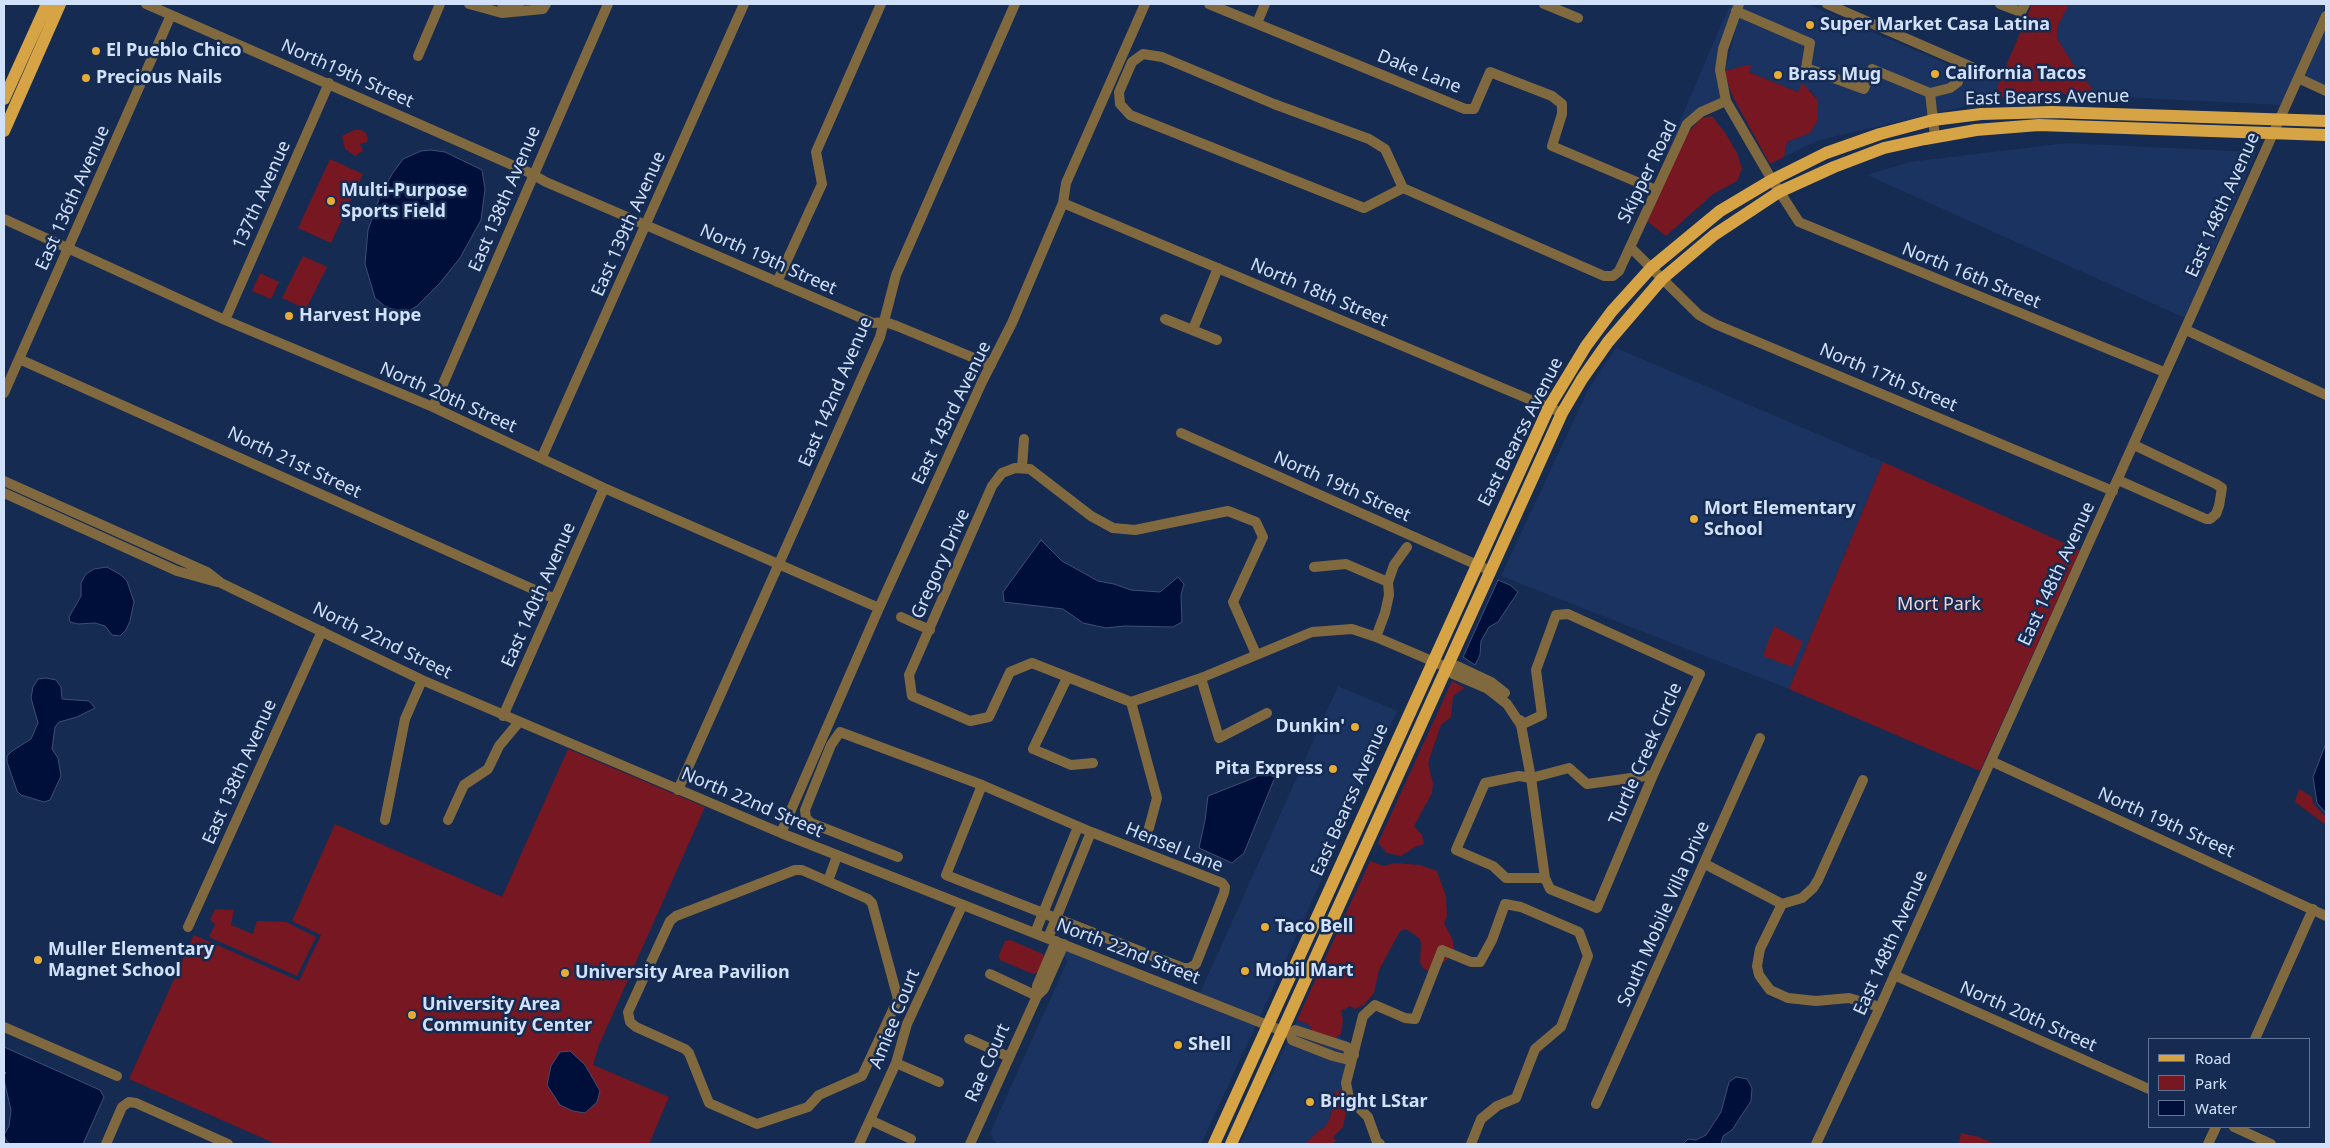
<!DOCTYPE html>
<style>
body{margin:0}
#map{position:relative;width:2330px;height:1148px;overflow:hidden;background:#152b52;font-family:"Noto Sans",sans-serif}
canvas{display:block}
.frame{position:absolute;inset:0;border:5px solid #d2e1fa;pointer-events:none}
.legend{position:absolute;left:2148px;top:1038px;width:162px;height:90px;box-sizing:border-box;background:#152b52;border:1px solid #617495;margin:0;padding:6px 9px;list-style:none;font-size:15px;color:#d2e1fa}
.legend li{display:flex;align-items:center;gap:10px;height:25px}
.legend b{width:25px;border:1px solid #617495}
</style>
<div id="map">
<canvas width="2330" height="1148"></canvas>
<div class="frame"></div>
<ul class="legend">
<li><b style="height:6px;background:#d6a445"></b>Road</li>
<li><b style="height:14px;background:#771721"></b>Park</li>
<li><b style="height:14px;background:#000f3a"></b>Water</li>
</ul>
</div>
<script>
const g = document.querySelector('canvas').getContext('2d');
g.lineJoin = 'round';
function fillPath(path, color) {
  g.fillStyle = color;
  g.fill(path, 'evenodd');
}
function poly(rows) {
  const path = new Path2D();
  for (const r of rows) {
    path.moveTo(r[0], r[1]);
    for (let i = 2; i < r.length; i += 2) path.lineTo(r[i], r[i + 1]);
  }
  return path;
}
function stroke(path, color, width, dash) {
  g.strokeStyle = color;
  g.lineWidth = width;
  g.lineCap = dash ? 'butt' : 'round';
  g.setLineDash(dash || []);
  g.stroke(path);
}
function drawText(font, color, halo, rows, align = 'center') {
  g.font = font + ' "Noto Sans",sans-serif';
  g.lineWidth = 5;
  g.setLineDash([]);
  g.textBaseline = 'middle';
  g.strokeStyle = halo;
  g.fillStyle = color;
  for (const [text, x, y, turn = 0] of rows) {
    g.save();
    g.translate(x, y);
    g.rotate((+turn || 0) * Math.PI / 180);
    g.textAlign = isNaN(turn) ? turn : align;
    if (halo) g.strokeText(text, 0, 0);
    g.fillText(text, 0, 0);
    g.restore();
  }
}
fillPath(poly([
 [1730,4,1734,4,1730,13,1721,98,1698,109,1684,120,1660,168],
 [1745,4,1807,4,1987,81,2000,81,1992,100,1937,113,1935,96,1953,92,1964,83,1958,76,1947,84,1930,88,1874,65,1861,83,1811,65,1814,44,1742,9],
 [2069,4,2326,4,2281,105,2098,96,2075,67,2058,40,2057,28],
 [1739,17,1804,45,1801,66,1804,72,1868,91,1875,75,1926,95,1928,115,1819,140,1784,157,1787,142,1809,133,1817,99,1811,90,1798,92,1749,72,1751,65,1725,71],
 [2326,28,2326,86,2304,76],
 [2067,143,2256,152,2185,318,1867,175,1909,162],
 [1616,348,1883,462,1789,689,1501,576,1588,390],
 [1338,686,1397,711,1260,1017,1200,993],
 [1063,948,1256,1025,1201,1144,997,1144,990,1133,1067,962,1066,958,1061,955],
 [1297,1020,1308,1024,1312,1029,1312,1036,1330,1041,1339,1036,1354,1047,1344,1090,1332,1098,1330,1118,1325,1127,1318,1131,1305,1144,1240,1144]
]), '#1a3361');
fillPath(poly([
 [2032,4,2069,4,2057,28,2058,40,2075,67,2098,96,2027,92,1992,100],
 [1747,65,1752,65,1749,72,1798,92,1802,83,1817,99,1818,120,1810,133,1787,142,1784,157,1770,164,1733,97,1726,78,1725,71],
 [1712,116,1726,134,1737,153,1742,169,1737,181,1713,194,1666,236,1647,221,1688,133,1701,118],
 [354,130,361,130,366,133,368,138,367,142,360,144,363,151,355,156,345,149,342,136],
 [330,159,363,174,331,243,298,228],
 [303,256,327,267,306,309,282,298],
 [260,273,279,282,271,299,252,291],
 [1883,462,2080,550,1980,771,1789,689],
 [1774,626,1803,642,1792,667,1763,656],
 [1452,681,1465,688,1453,696,1451,717,1441,725,1428,763,1433,783,1432,793,1414,826,1422,835,1424,844,1415,847,1401,856,1387,853,1378,843],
 [568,749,705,807,599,1045,593,1065,669,1097,649,1144,276,1144,129,1079,194,935,299,981,321,935,292,921,335,824,502,897],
 [2299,789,2312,797,2313,803,2326,818,2326,825,2295,802],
 [1370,861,1384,866,1394,863,1420,865,1437,871,1446,897,1447,916,1444,923,1452,938,1454,949,1450,957,1436,968,1428,971,1423,968,1420,962,1421,943,1419,938,1406,929,1400,931,1379,970,1374,993,1364,1005,1355,1009,1350,1006,1341,1011,1343,1020,1341,1034,1330,1041,1320,1045,1315,1041,1312,1029,1308,1024,1297,1020],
 [215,909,234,910,231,925,253,934,257,921,286,922,316,937,297,976,209,937,215,924,210,920],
 [1010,940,1043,954,1044,957,1038,972,1033,974,1000,960,999,955,1005,941],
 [1344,1090,1354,1106,1346,1113,1343,1127,1333,1137,1337,1141,1329,1144,1305,1144,1318,1131,1325,1127,1330,1118,1335,1091],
 [1961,1133,1979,1137,1995,1144,1959,1144]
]), '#771721');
const water = poly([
 [431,150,445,152,482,170,485,189,481,220,460,258,440,283,417,306,407,312,387,308,375,298,365,264,368,230,379,199,392,174,403,159,421,151,431,150],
 [1041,540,1062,561,1098,581,1114,584,1131,590,1160,592,1178,577,1184,584,1181,595,1182,622,1173,627,1124,626,1106,628,1083,623,1063,609,1004,602,1003,592,1041,540],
 [107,567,121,575,127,581,134,602,130,621,126,630,120,636,112,635,105,626,95,623,78,624,70,622,69,617,81,596,81,583,86,574,94,569,107,567],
 [1498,580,1510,585,1518,592,1498,622,1489,627,1481,641,1480,655,1475,665,1463,657,1498,580],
 [46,678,56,680,61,687,62,699,89,701,95,708,77,717,59,722,55,727,52,749,58,758,61,776,50,800,44,802,21,795,17,791,7,762,7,756,12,751,31,739,38,723,31,698,33,687,38,679,46,678],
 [2326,743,2326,813,2317,803,2313,777,2326,743],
 [1259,771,1275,777,1244,853,1232,863,1199,848,1205,820,1208,796,1256,777,1259,771],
 [4,1047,100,1090,104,1097,83,1144,10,1144,6,1140,4,1135,9,1126,11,1110,4,1080,4,1075,6,1073,4,1071,4,1047],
 [570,1051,585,1065,600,1091,597,1102,585,1113,573,1111,560,1105,547,1085,551,1066,560,1052,570,1051],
 [1736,1077,1747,1079,1752,1088,1751,1101,1732,1130,1723,1136,1721,1144,1683,1144,1688,1139,1696,1140,1706,1135,1721,1112,1729,1082,1736,1077]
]);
fillPath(water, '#000f3a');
stroke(water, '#3f4e74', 1);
stroke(poly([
 [146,4,528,172,546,182,873,323,885,322,897,326,991,365],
 [469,4,502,13,543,9,546,4],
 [502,4,522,10],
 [1209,4,1465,109,1474,109,1490,72,1552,96,1562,104,1562,114,1552,146,1656,190],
 [1544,4,1578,18],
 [1739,4,1723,49,1720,70,1726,101,1772,180,1799,222,2164,372],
 [1827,4,1988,74],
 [2000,4,2021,12,2025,4],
 [1736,11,1810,43,1806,68,1864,89,1872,69,1930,93,1950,88,1958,82],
 [1257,23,1265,4],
 [418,56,440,4],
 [2298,78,2326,91],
 [1930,93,1935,137],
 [1403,188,1364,208,1130,115,1120,104,1119,92,1132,62,1143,54,1162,57,1274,104,1369,139,1385,149,1403,188,1604,276,1613,276,1619,271,1687,124,1701,112,1726,101],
 [1063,203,1562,413],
 [4,219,225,320,433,407,604,488,879,608],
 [1630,247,1699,315,1715,324,2113,491],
 [777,282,822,184,816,152,881,4],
 [1165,319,1217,340],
 [225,320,329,83],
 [1193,329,1218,268],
 [2186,330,2326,395],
 [19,359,555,599],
 [4,393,171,15],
 [433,407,608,4],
 [1181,433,1484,568],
 [542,457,744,4],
 [1022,467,1024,439],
 [2118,480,2206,519,2210,519,2216,514,2219,506,2222,488,2216,484,2134,445],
 [4,481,207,572,221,583,422,680,781,833,1267,1025,1291,1034,1292,1040,1333,1056,1345,1059,1350,1054,1354,1055],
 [4,493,177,571,217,582],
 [1314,567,1346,564,1388,582],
 [901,617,930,630],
 [1376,637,1385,613,1389,595,1388,582,1394,565,1407,547],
 [1256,654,1233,602,1263,537,1256,522,1228,511,1135,530,1113,528,1091,516,1030,469,1015,468,1002,473,992,486,909,675,912,696,970,721,989,717,1010,672,1032,663,1131,702,1201,678,1312,632,1352,629,1376,637,1446,667,1453,674,1488,689,1507,704,1521,725],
 [1446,667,1457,666,1491,682,1505,693],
 [1067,678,1033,749,1071,765,1093,763],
 [1201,678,1219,738,1267,713],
 [1131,702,1157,798,1149,828],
 [503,716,604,488],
 [1520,720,1521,725,1531,778,1545,878,1550,889,1597,908,1653,775,1700,674,1568,614,1556,615,1536,670,1542,715,1521,725],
 [1991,761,2326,916],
 [1863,780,1818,880,1813,888,1802,898,1782,904,1760,949,1757,966,1759,975,1770,990,1788,998,1816,1001,1849,998,1880,1007],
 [678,790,880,337,896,275,1015,4],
 [385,820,405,719,422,680],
 [448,820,464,785,488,769,499,746,519,722],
 [781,833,879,608,982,382,1012,323,1063,203,1066,183,1145,4],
 [898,857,811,823,806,818,805,810,831,745,840,732,982,785,1091,832,1222,883,1225,887,1224,893,1196,964,1190,968,1183,968,946,875,982,785],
 [1705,864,1782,904],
 [795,870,802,870,868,899,872,903,898,999,862,1076,819,1095,808,1107,757,1124,709,1103,689,1053,685,1049,636,1027,630,1022,628,1012,670,921,676,916,795,870],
 [1545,878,1506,878,1493,866,1456,850,1485,783,1519,776,1531,778,1569,768,1587,784,1653,775],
 [828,881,837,856],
 [188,927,322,631],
 [1035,933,1078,827],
 [1048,938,1091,832],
 [990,974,1037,996],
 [1894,975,2149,1089],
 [1037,996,1037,986,1056,941],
 [4,1027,117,1076],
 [1291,1034,1295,1030,1347,1047,1350,1054],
 [969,1039,1009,1057],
 [2255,1039,2313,909],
 [896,1063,939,1082],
 [1596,1104,1760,738],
 [870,1120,911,1139],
 [2234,1127,2271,1144],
 [106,1144,122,1107,129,1102,136,1103,228,1144],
 [859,1144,896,1063,907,1024,962,906],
 [970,1144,1037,996,1044,989,1064,944],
 [1380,1144,1377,1142,1368,1117,1349,1098,1346,1083,1363,1016,1375,1005,1405,1018,1415,1019,1442,950,1471,962,1480,962,1492,940,1505,904,1521,907,1579,932,1588,956,1561,1027,1535,1049,1516,1098,1497,1106,1481,1119,1471,1144],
 [1816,1144,1880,1007,2326,16],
 [2208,1144,2216,1127]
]), '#81693f', 10);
stroke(poly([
 [4,99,47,4],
 [4,131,60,4],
 [1214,1144,1549,407,1586,346,1612,311,1651,268,1720,211,1772,180,1826,153,1880,134,1933,120,1981,114,2052,112,2326,121],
 [1231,1144,1562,413,1582,379,1608,342,1662,279,1714,235,1779,192,1834,167,1884,148,1925,139,1976,130,2039,125,2326,135]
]), '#d6a445', 12);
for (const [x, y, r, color] of [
 [1810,25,5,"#e6ac36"],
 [96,51,5,"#e6ac36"],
 [1935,74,5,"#e6ac36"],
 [1778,75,5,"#e6ac36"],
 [86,78,5,"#e6ac36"],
 [331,201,5,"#e6ac36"],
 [289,316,5,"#e6ac36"],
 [1694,519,5,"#e6ac36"],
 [1355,727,5,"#e6ac36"],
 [1333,769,5,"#e6ac36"],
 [1265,927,5,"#e6ac36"],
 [38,960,5,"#e6ac36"],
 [1245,971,5,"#e6ac36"],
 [565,973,5,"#e6ac36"],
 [412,1015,5,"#e6ac36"],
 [1178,1045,5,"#e6ac36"],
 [1310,1102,5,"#e6ac36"]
]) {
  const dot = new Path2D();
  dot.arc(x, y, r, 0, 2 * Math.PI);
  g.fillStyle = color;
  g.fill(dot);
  stroke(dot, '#152b52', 2);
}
drawText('bold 18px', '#d2e1fa', '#152b52', [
 ["Super Market Casa Latina",1820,25],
 ["El Pueblo Chico",106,51],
 ["California Tacos",1945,74],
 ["Brass Mug",1788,75],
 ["Precious Nails",96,78],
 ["Multi-Purpose",341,191],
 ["Sports Field",341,212],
 ["Harvest Hope",299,316],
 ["Mort Elementary",1704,509],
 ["School",1704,530],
 ["Dunkin'",1345,727,"right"],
 ["Pita Express",1323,769,"right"],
 ["Taco Bell",1275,927],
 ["Muller Elementary",48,950],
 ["Magnet School",48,971],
 ["Mobil Mart",1255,971],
 ["University Area Pavilion",575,973],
 ["University Area",422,1005],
 ["Community Center",422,1026],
 ["Shell",1188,1045],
 ["Bright LStar",1320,1102]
], 'left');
drawText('18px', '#d2e1fa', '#152b52', [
 ["Dake Lane",1419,72,22],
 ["North19th Street",347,74,24],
 ["East Bearss Avenue",2047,98,-1],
 ["Skipper Road",1648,172,-64],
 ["137th Avenue",262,195,-66],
 ["East 136th Avenue",73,198,-66],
 ["East 138th Avenue",505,199,-67],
 ["East 148th Avenue",2223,205,-66],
 ["East 139th Avenue",629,224,-66],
 ["North 19th Street",768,260,24],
 ["North 16th Street",1971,276,22],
 ["North 18th Street",1319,293,23],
 ["North 17th Street",1888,378,23],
 ["East 142nd Avenue",836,392,-67],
 ["North 20th Street",448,398,24],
 ["East 143rd Avenue",952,413,-64],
 ["East Bearss Avenue",1521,432,-63],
 ["North 21st Street",294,463,25],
 ["North 19th Street",1342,487,24],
 ["Gregory Drive",941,564,-66],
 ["East 148th Avenue",2057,574,-65],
 ["East 140th Avenue",539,595,-66],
 ["North 22nd Street",382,641,26],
 ["Turtle Creek Circle",1646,754,-66],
 ["East 138th Avenue",240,772,-66],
 ["East Bearss Avenue",1350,800,-66],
 ["North 22nd Street",752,803,23],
 ["North 19th Street",2166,823,24],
 ["Hensel Lane",1174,848,22],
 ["South Mobile Villa Drive",1664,914,-66],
 ["East 148th Avenue",1891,943,-66],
 ["North 22nd Street",1128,952,21],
 ["North 20th Street",2028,1017,24],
 ["Amiee Court",895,1019,-68],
 ["Rae Court",988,1063,-66]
]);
drawText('18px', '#f2d2d1', '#152b52', [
 ["Mort Park",1939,605]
]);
</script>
